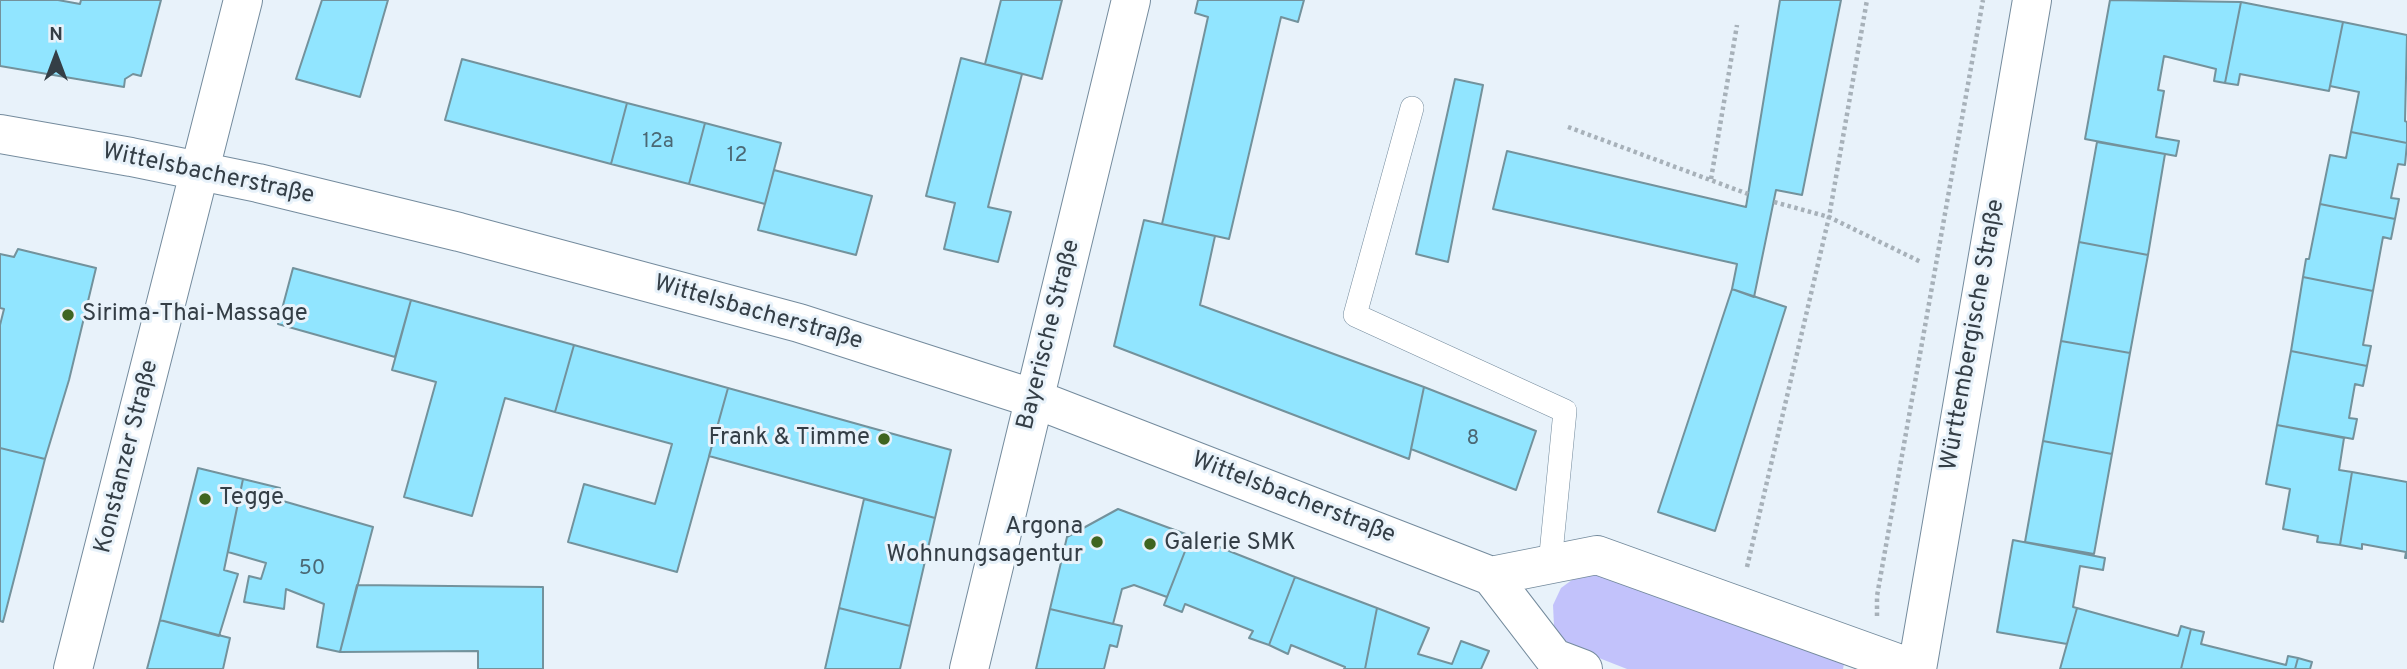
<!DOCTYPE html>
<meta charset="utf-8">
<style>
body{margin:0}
#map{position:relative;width:2407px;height:669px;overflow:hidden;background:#e8f2fa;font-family:Overpass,sans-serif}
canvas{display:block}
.north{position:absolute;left:21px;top:21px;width:70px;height:70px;-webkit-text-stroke:5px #e8f2fa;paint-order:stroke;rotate:0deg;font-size:19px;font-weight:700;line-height:28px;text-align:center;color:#343e46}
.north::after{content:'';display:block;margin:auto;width:24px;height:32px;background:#343e46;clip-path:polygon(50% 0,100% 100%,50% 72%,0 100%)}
</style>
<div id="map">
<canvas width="2407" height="669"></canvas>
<div class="north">N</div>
</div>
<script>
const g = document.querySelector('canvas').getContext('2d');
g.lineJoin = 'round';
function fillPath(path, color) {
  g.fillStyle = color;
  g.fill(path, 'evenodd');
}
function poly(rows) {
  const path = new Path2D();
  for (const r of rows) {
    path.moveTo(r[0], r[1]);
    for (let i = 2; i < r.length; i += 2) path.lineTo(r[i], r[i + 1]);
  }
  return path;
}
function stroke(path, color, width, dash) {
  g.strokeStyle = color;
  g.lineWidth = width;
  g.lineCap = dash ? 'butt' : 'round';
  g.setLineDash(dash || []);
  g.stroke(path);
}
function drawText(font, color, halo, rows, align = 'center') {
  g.font = font + ' Overpass,sans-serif';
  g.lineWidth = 6;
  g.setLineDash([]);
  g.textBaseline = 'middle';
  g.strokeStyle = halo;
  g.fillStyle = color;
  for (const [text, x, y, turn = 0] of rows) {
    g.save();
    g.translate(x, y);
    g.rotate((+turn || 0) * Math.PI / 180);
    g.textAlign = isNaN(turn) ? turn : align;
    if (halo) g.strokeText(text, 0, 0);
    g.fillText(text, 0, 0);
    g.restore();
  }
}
fillPath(poly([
 [1591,573,1844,664,1843,669,1627,669,1571,647,1560,637,1554,626,1553,605,1561,588,1576,577]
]), '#c2c2fb');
const building = poly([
 [0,0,58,0,80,4,81,0,161,0,141,76,133,74,125,79,124,87,0,66,0,0],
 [322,0,388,0,360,97,296,79,322,0],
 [1001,0,1062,0,1042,79,985,64,1001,0],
 [1198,0,1304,0,1298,22,1281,17,1229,239,1162,224,1208,17,1195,13,1198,0],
 [1780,0,1841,0,1802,195,1776,190,1754,297,1732,289,1737,264,1493,209,1507,151,1746,207,1780,0],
 [2110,0,2241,2,2225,83,2214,81,2216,69,2164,56,2158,90,2164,91,2156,137,2179,141,2176,156,2085,139,2110,0],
 [2241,2,2343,22,2329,91,2240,74,2238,85,2225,83,2241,2],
 [2343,22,2407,35,2405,121,2407,122,2407,143,2351,132,2359,92,2330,86,2343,22],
 [961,58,1022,74,988,207,1011,212,998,262,944,249,955,203,926,196,961,58],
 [462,59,627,103,611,164,445,120,462,59],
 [1455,79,1483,85,1448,262,1416,254,1455,79],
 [627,103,705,123,689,184,611,164,627,103],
 [705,123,781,143,765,204,689,184,705,123],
 [2351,132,2407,143,2405,165,2398,164,2391,198,2399,199,2395,219,2320,204,2330,155,2346,158,2351,132],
 [2097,142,2165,154,2148,255,2079,242,2097,142],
 [774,170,872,196,856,255,758,230,774,170],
 [2320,204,2395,219,2391,239,2383,237,2373,291,2303,277,2306,259,2309,259,2320,204],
 [1144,220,1215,236,1200,305,1424,387,1409,459,1114,346,1144,220],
 [2079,242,2148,255,2130,353,2061,341,2079,242],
 [18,249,96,268,69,380,45,459,0,448,0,325,4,309,0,308,0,254,14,257,18,249],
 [293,268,411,300,395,357,278,324,293,268],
 [2303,277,2373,291,2363,345,2371,346,2367,366,2291,351,2303,277],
 [1732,289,1786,307,1715,531,1658,512,1732,289],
 [411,300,574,345,555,412,505,398,472,516,404,497,436,382,392,370,411,300],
 [2061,341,2130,353,2112,454,2043,441,2061,341],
 [574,345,728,388,677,572,568,542,584,484,655,504,672,444,555,412,574,345],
 [2291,351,2367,366,2363,386,2355,384,2349,418,2357,419,2353,439,2277,425,2291,351],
 [1424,387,1536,431,1516,490,1411,449,1424,387],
 [728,388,951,450,935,518,709,456,728,388],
 [2277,425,2344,438,2339,470,2352,472,2340,545,2317,542,2318,536,2283,529,2290,489,2266,484,2277,425],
 [2043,441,2112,454,2094,554,2025,542,2043,441],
 [0,448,45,459,3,622,0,621,0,448],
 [198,468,243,479,224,570,238,574,219,636,160,620,198,468],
 [2352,472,2407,482,2407,558,2405,558,2406,552,2362,544,2362,549,2340,545,2352,472],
 [243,479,280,488,276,499,373,527,340,652,317,647,324,604,286,589,284,609,244,602,249,576,261,579,266,563,228,552,243,479],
 [864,499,935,518,910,626,839,608,864,499],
 [1118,509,1191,536,1167,597,1134,585,1122,589,1113,624,1050,609,1067,537,1118,509],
 [1191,536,1295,577,1269,645,1249,638,1253,631,1185,604,1182,612,1164,605,1191,536],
 [2013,540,2105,558,2103,570,2080,566,2073,607,2077,608,2067,644,1997,632,2013,540],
 [1295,577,1377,608,1365,669,1344,669,1345,667,1291,645,1288,654,1269,645,1295,577],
 [357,585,543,587,543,669,478,669,478,651,340,652,357,585],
 [839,608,910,626,900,669,825,669,839,608],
 [1377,608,1429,628,1418,654,1452,664,1461,641,1489,651,1481,669,1365,669,1377,608],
 [2077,608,2178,636,2181,626,2191,629,2181,669,2060,669,2077,608],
 [1050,609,1122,626,1117,647,1110,645,1104,669,1036,669,1050,609],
 [160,620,230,638,223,669,147,669,160,620],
 [2191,629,2204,632,2201,644,2286,665,2288,656,2298,658,2295,669,2181,669,2191,629],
 [2298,658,2312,662,2310,669,2295,669,2298,658]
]);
fillPath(building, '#91e5ff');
stroke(building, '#73929c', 2);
const service = poly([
 [1412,108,1355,315,1565,411,1550,564]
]);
const minor = poly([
 [0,134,131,157,258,183,459,232,799,323,1035,399,1491,576,1554,658,1583,669],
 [1491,576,1597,555,1914,669],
 [969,669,1131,0],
 [1917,669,2032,0]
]);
const secondary = poly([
 [73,669,243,0]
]);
stroke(service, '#748b9d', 24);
stroke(minor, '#748b9d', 40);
stroke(secondary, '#748b9d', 40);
stroke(poly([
 [1568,127,1748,194],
 [1711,179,1737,25],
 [1774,202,1829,217,1921,262],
 [1747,567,1829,217,1867,0],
 [1877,616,1877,596,1983,0]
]), '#a7b1b9', 4.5, [3.5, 3.5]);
stroke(service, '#fff', 23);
stroke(minor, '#fff', 38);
stroke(secondary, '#fff', 38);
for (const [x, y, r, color] of [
 [68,315,7,"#3f6520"],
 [884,439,7,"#3f6520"],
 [205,499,7,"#3f6520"],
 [1097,542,7,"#3f6520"],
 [1150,544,7,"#3f6520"]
]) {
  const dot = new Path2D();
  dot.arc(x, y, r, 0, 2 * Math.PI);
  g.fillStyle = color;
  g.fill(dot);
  stroke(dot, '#e8f2fa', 2.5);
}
drawText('21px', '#4b6874', null, [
 ["12a",658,143],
 ["12",737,157],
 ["8",1473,440],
 ["50",312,570]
]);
drawText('24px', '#343e46', '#e8f2fa', [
 ["Wittelsbacherstraße",208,175,12],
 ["Wittelsbacherstraße",758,314,16],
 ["Bayerische Straße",1050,335,-76],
 ["Württembergische Straße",1974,335,-80],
 ["Konstanzer Straße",128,457,-76],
 ["Wittelsbacherstraße",1293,499,21]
]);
drawText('24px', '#343e46', '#e8f2fa', [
 ["Sirima-Thai-Massage",82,315],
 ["Frank & Timme",870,439,"right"],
 ["Tegge",219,499],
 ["Argona",1083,528,"right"],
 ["Wohnungsagentur",1083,556,"right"],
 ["Galerie SMK",1164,544]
], 'left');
</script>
